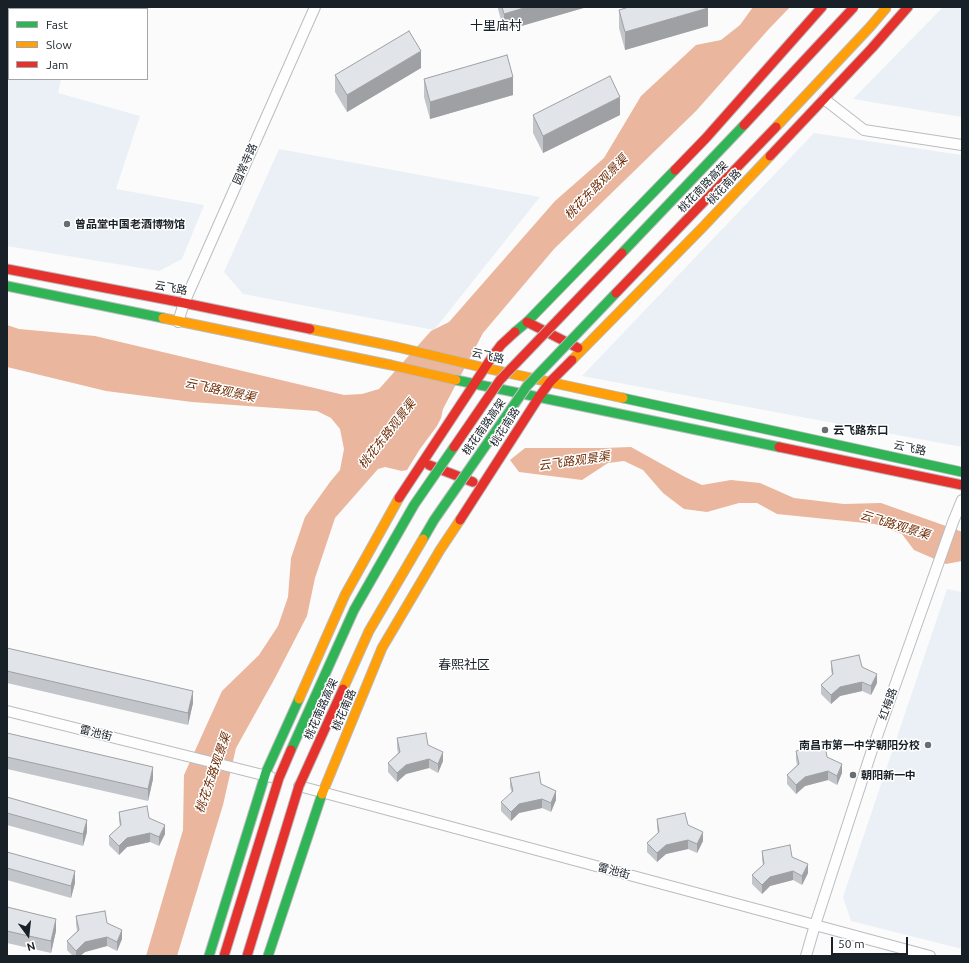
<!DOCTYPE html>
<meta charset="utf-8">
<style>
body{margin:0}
#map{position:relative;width:969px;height:963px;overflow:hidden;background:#fbfbfb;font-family:Ubuntu,sans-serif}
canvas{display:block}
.frame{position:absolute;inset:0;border:8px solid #182028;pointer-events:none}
.legend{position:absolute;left:8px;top:8px;width:140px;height:72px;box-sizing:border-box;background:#fff;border:1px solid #a3a6a9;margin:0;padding:5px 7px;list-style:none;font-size:12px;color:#182028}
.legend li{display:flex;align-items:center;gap:8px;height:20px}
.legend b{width:20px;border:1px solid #a3a6a9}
.north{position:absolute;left:8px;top:915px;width:40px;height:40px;-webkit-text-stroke:3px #fff;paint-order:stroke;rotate:165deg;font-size:11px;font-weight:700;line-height:16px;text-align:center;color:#182028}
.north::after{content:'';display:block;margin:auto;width:14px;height:18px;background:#182028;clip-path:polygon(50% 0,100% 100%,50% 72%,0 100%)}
.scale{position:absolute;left:831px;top:937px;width:77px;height:18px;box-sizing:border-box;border:2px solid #182028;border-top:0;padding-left:5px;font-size:12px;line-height:14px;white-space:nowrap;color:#182028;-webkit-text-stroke:3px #fff;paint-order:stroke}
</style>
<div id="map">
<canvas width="969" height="963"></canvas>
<div class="frame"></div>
<ul class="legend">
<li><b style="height:5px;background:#30b455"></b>Fast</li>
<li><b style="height:5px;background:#ff9f0a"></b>Slow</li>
<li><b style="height:5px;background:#e5322d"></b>Jam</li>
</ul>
<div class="north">N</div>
<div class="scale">50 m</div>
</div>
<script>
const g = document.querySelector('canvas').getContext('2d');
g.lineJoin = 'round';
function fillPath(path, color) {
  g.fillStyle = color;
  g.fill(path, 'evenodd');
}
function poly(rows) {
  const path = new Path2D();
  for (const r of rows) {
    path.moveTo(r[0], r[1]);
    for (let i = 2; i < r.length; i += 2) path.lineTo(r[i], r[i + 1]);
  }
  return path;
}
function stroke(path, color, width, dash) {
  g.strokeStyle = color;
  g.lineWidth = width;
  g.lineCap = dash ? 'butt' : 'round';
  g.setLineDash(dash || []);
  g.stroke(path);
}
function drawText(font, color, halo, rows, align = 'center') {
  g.font = font + ' Ubuntu,"Noto Sans SC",sans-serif';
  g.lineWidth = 3;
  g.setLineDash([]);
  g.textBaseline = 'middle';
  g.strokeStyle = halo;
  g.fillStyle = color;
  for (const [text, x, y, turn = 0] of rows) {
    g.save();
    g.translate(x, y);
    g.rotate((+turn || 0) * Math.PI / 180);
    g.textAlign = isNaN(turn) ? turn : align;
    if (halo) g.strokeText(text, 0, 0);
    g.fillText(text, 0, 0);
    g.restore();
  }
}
fillPath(poly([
 [7,7,82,7,81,9,9,9,9,79,61,79,58,93,140,116,116,189,204,205,182,259,159,271,7,246],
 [943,7,962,7,962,117,853,99],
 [814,133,962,155,962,447,582,376],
 [279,149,540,197,434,330,243,294,224,272],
 [947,589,962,592,962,949,851,921,843,897]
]), '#eaf0f6');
fillPath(poly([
 [753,7,790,7,768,30,696,111,554,249,483,333,443,409,441,418,437,426,420,449,407,470,402,471,385,467,378,469,335,518,315,578,307,616,275,678,236,748,223,805,177,956,146,956,183,830,184,775,222,691,259,655,278,626,288,597,291,558,305,517,330,482,340,470,344,449,340,429,331,418,317,411,192,402,106,391,7,367,7,325,19,329,95,336,344,395,362,394,379,389,431,331,449,322,555,201,604,158,641,96,696,45,721,40,740,25],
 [631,447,685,477,702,485,731,480,760,483,794,498,844,504,881,503,960,531,962,532,962,561,946,564,914,550,902,534,875,524,777,514,757,503,739,503,707,512,684,509,663,493,643,470,624,461,608,463,582,480,519,472,510,460,525,448,604,448]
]), '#eab69e');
const street = poly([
 [824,99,864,130,962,145],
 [178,322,184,303,315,7],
 [7,711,271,777],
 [299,786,930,956],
 [806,956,815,925,871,753,953,522,962,500]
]);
const fast = poly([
 [7,286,163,318],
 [515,332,527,322,675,170],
 [456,380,779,447],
 [623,398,962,472],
 [209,956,266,772,299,699],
 [268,956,322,794]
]);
const slow = poly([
 [163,318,391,365,456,380],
 [310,329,397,347,485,368,623,398],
 [572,360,702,228,770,156],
 [299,699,345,595,399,498],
 [322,794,382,648,440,550,460,520]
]);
const jam = poly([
 [770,156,872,48,908,7],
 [675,170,706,138,822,7],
 [7,269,184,303,310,329],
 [527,322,578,348],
 [779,447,962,485],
 [429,465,473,482],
 [399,498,492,357,501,345,515,332],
 [460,520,539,397,550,382,572,360]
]);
stroke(street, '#b9bdc0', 12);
stroke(fast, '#b9bdc0', 11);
stroke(slow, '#b9bdc0', 11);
stroke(jam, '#b9bdc0', 11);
stroke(street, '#fefefe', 10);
stroke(fast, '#30b455', 9);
stroke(slow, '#ff9f0a', 9);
stroke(jam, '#e5322d', 9);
const fastBridge = poly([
 [622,253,744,125],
 [423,539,434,520,527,386,616,293],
 [291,750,354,610,414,505,454,447]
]);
const slowBridge = poly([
 [776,127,870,27,887,7],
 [343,689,369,631,423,539]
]);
const jamBridge = poly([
 [744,125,854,7],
 [616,293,776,127],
 [454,447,500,380,622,253],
 [224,956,279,778,291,750],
 [247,956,299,786,343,689]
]);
stroke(fastBridge, '#b9bdc0', 11, []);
stroke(slowBridge, '#b9bdc0', 11, []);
stroke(jamBridge, '#b9bdc0', 11, []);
stroke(fastBridge, '#30b455', 9);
stroke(slowBridge, '#ff9f0a', 9);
stroke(jamBridge, '#e5322d', 9);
fillPath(poly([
 [498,7,587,7,504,31,498,9],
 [619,10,708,26,625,50,619,28],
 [421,68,347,112,335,92,335,75],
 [424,79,513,95,430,119,424,97],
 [533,115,620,115,543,153,533,133],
 [7,649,193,703,188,725,7,683],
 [831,661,862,667,877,683,871,695,862,691,840,696,831,704,821,694,821,685,832,675,831,670],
 [7,733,153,779,148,801,7,769],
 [397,738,428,745,443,761,438,773,429,768,406,774,397,782,388,772,388,763,398,753,397,748],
 [796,751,827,757,842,773,837,785,828,780,805,786,796,794,787,784,787,775,797,765,796,760],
 [510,778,541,784,556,800,551,812,542,808,519,813,511,821,501,811,501,802,512,793,510,787],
 [7,797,87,832,83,846,7,825],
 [119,812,149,818,165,834,159,846,150,842,127,847,119,855,109,845,109,836,120,826,119,821],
 [657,819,688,825,703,841,697,853,688,849,666,854,657,862,647,852,647,843,658,833,657,828],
 [762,851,792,857,808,873,802,885,793,880,770,886,762,894,752,884,752,875,763,865,762,860],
 [7,852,75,883,71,898,7,880],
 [7,907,56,931,51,953,7,943],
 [76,916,107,923,122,939,117,951,107,946,85,952,80,956,73,956,67,950,67,941,77,931,76,925]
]), '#c2c5c9');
fillPath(poly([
 [527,7,587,7,504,31,504,14],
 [708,8,708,26,625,50,625,32],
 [421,51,421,68,347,112,347,95],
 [513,77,513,95,430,119,430,102],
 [620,97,620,115,543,153,543,136],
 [877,674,877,683,871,695,871,686],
 [862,682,862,691,840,696,831,704,831,695,840,687],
 [193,691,193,703,188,725,188,713],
 [443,752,443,761,438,773,438,764],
 [429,759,429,768,406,774,397,782,397,773,406,765],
 [842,764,842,773,837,785,837,776],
 [153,767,153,779,148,801,148,789],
 [828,771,828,780,805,786,796,794,796,785,805,777],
 [556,791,556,800,551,812,551,803],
 [542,799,542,808,519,813,511,821,511,812,519,804],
 [87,820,87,832,83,846,83,834],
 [165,825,165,834,159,846,159,837],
 [703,832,703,841,697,853,697,844],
 [150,833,150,842,127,847,119,855,119,846,127,838],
 [688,840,688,849,666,854,657,862,657,853,666,845],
 [808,864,808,873,802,885,802,876],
 [75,871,75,883,71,898,71,886],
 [793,871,793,880,770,886,762,894,762,885,770,877],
 [56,919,56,931,51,953,51,941],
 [122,930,122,939,117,951,117,942],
 [107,937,107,946,85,952,80,956,76,956,76,951,85,942]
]), '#9ea0a4');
const building = poly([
 [502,7,527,7,504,14,502,7],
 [629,7,708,7,708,8,625,32,619,10,629,7],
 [409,31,421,51,347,95,335,75,409,31],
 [507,55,513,77,430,102,424,79,507,55],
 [610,76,620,97,543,136,533,115,610,76],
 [7,648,193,691,188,713,7,671,7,648],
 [859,655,862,667,877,674,871,686,862,682,840,687,831,695,821,685,833,674,831,661,859,655],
 [7,733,153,767,148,789,7,757,7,733],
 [426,733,428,745,443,752,438,764,429,759,406,765,397,773,388,763,400,752,397,738,426,733],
 [825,745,827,757,842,764,837,776,828,771,805,777,796,785,787,775,799,764,796,751,825,745],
 [539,772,541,784,556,791,551,803,542,799,519,804,511,812,501,802,513,791,510,778,539,772],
 [7,797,87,820,83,834,7,813,7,797],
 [147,806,149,818,165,825,159,837,150,833,127,838,119,846,109,836,121,825,119,812,147,806],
 [685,813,688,825,703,832,697,844,688,840,666,845,657,853,647,843,659,832,657,819,685,813],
 [790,845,792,857,808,864,802,876,793,871,770,877,762,885,752,875,764,864,762,851,790,845],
 [7,852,75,871,71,886,7,868,7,852],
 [7,907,56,919,51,941,7,931,7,907],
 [105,911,107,923,122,930,117,942,107,937,85,942,76,951,67,941,79,930,76,916,105,911]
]);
fillPath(building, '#e1e5ea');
stroke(building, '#9ea0a4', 1);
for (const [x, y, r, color] of [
 [67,224,4,"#676d72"],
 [825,430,4,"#676d72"],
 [928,745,4,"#676d72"],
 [853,775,4,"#676d72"]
]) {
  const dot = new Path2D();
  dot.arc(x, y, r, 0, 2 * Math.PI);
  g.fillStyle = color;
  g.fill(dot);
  stroke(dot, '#fff', 1.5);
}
drawText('11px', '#182028', '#fff', [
 ["园常寺路",245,164,-66],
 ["桃花南路高架",703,187,-46],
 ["桃花南路",724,187,-47],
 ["云飞路",171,288,11],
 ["云飞路",488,356,13],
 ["桃花南路高架",484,427,-55],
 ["桃花南路",505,427,-57],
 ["云飞路",910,448,12],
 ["红梅路",888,704,-70],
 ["桃花南路高架",321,709,-66],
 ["桃花南路",344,710,-67],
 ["雷池街",96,733,14],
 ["雷池街",614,871,15]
]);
drawText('bold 11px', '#182028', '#fff', [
 ["曾品堂中国老酒博物馆",75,224],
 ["云飞路东口",833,430],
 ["南昌市第一中学朝阳分校",920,745,"right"],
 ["朝阳新一中",861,775]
], 'left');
drawText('italic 12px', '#6e2c04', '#fff', [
 ["桃花东路观景渠",596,187,-46],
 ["云飞路观景渠",220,390,12],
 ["桃花东路观景渠",387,434,-52],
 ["云飞路观景渠",574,461,-8],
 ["云飞路观景渠",895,525,17],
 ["桃花东路观景渠",213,773,-71]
]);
drawText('13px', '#182028', '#fff', [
 ["十里庙村",496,26],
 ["春熙社区",464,665]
]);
</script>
